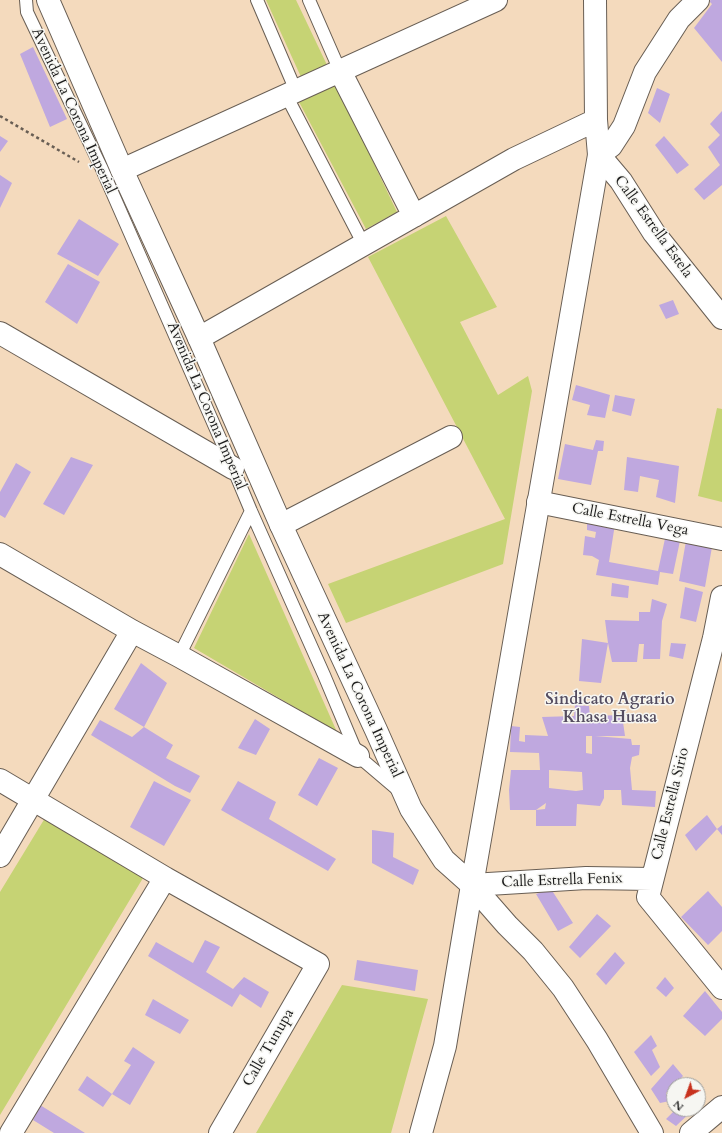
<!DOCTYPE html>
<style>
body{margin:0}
#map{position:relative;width:722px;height:1133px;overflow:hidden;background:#f4dabd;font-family:Cardo,serif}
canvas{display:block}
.north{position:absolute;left:666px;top:1077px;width:40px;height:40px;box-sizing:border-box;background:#f6f6f2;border:1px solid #9f9f9c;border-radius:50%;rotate:221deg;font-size:11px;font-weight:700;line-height:16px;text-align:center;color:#1c1c1c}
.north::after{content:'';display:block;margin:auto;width:14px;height:18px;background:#c8321e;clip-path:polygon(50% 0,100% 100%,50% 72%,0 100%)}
</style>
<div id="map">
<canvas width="722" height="1133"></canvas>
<div class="north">N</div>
</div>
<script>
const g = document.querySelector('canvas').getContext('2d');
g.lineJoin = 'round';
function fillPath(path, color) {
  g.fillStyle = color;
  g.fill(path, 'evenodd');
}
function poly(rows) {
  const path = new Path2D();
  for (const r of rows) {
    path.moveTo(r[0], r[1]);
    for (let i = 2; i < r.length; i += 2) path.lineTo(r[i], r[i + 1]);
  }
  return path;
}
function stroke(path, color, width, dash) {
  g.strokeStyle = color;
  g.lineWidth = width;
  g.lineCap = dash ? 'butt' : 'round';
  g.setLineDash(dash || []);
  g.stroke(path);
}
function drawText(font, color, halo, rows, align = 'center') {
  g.font = font + ' Cardo,serif';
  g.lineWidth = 3;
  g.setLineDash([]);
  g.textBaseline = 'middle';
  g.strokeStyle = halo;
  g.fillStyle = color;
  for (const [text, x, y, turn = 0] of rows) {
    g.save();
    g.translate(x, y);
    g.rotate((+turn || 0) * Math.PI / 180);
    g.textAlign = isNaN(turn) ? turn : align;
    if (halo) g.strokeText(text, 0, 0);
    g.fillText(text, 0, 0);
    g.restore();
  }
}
fillPath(poly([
 [266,0,296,0,327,65,301,77],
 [335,82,397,212,366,229,298,100],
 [446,216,497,307,460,322,498,395,528,376,532,391,503,564,346,623,328,584,505,519,368,257],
 [717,408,722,409,722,502,698,496],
 [249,534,337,732,194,648],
 [45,818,143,878,0,1115,0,892],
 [342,985,428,999,391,1133,256,1133]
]), '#c6d374');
fillPath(poly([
 [711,0,722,0,722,62,694,28,712,4,709,1],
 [33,47,67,119,50,127,20,54],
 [657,88,670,94,660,123,648,113],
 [722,111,722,185,704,200,694,189,720,165,708,147,720,135,710,124],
 [0,136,8,141,0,152],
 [664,136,689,165,677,174,655,145],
 [0,175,12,183,0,208],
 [79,219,119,244,98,276,57,254],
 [68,264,100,282,77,324,45,302],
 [673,300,679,314,666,319,659,305],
 [576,385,610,395,605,418,587,415,590,405,572,400],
 [615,395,635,399,631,416,612,411],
 [596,440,604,441,603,451,598,451,591,485,558,479,565,444,593,450],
 [71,457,93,465,64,515,43,504],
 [627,457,679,466,675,503,656,497,659,480,640,476,638,492,624,490],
 [16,463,31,472,5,518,0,515,0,492],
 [587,518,615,524,609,562,658,571,666,534,681,536,673,574,660,572,658,585,596,575,599,560,592,556,583,555,585,536,595,538,596,532,587,530],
 [686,541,712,547,705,587,679,581],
 [612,583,629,586,628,598,611,596],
 [685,587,703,592,696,622,680,618],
 [652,599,667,604,662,621,660,659,643,659,644,644,639,644,637,662,612,662,608,643,601,683,579,681,582,639,608,643,605,620,639,621,639,612,650,612],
 [671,643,686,644,683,659,669,656],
 [141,663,167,683,144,727,114,709],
 [575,705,589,706,590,716,622,715,625,736,595,736,631,739,632,745,640,745,639,755,632,757,630,768,632,790,656,791,655,807,622,805,621,790,604,790,604,798,600,806,577,804,576,826,536,826,536,810,510,810,509,790,511,770,540,770,539,753,510,752,511,726,520,727,519,741,525,742,525,735,548,736,542,717,574,716],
 [586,736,592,736,592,754,586,753],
 [549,770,582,772,583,790,576,791,549,788],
 [546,803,545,809,536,810],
 [255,719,270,729,256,755,238,748],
 [100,720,132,737,144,727,173,745,166,758,200,776,190,793,175,786,91,735],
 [319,758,338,768,317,806,298,795],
 [154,781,191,800,164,846,130,827],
 [238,781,276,802,269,819,336,859,328,871,221,810],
 [707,815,717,829,696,851,685,835],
 [722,825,722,835,717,829],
 [372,830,394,833,393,857,419,870,413,885,372,863],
 [551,889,573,923,558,931,536,894],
 [708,891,722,907,722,931,708,945,681,917],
 [597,914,611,926,580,958,569,947],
 [205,940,220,947,206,972,233,989,244,977,269,992,261,1008,240,994,232,1007,148,956,156,942,193,963],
 [615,952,625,963,606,985,596,974],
 [357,960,418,970,415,991,354,980],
 [665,977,674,988,666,997,656,988],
 [705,991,722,1012,722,1019,705,1036,683,1016],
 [153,999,189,1020,180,1034,145,1015],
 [651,1035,657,1046,652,1050,660,1067,651,1076,634,1052],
 [133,1047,155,1062,130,1105,112,1094,131,1065,124,1061],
 [673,1064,683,1076,666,1093,670,1101,660,1103,651,1089],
 [87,1076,112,1094,103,1107,78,1090],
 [40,1105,85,1133,54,1133,33,1120],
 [676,1109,694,1109,676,1126,666,1119]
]), '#bfa8df');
const lane = poly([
 [26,0,27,12,101,167,233,468,251,511,324,675,358,756,398,790],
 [257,0,296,91],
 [309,0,340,71],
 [286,95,364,245],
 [179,656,251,511]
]);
const street = poly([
 [595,0,596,120,599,155,621,181,654,233,722,318],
 [340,71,414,216],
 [122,170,496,0],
 [0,333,233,468],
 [199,338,514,159,596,120],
 [538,502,722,539],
 [281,525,451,437],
 [0,554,132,631,179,656,358,756],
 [722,597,714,638,648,897,722,988],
 [0,780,165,878,318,964,220,1133],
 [0,856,132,631],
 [11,1133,165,878],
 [421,1133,445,1046,472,885,586,878,652,879],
 [691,1133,722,1107]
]);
const secondary = poly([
 [48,0,122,170,199,338,281,525,376,730,411,809,444,860,472,885,507,925,533,951,563,988,597,1040,652,1133],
 [472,885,599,155,611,146,624,126,645,72,679,19,698,0]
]);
stroke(lane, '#685e54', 14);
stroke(street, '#685e54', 24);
stroke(secondary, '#685e54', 24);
stroke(poly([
 [0,116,79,162]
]), '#685e54', 2.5, [3, 3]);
stroke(lane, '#fff', 12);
stroke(street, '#fff', 22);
stroke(secondary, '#fff', 22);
drawText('15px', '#1c1c1c', '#f6f6f2', [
 ["Avenida La Corona Imperial",73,111,65],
 ["Calle Estrella Estela",653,227,54],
 ["Avenida La Corona Imperial",206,406,67],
 ["Calle Estrella Vega",630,520,11],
 ["Avenida La Corona Imperial",359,695,65],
 ["Calle Estrella Sirio",671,804,-76],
 ["Calle Estrella Fenix",562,881,-2],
 ["Calle Tunupa",269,1048,-60]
]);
drawText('bold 16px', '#554d60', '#f6f6f2', [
 ["Sindicato Agrario",610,700],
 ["Khasa Huasa",610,718]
]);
</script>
